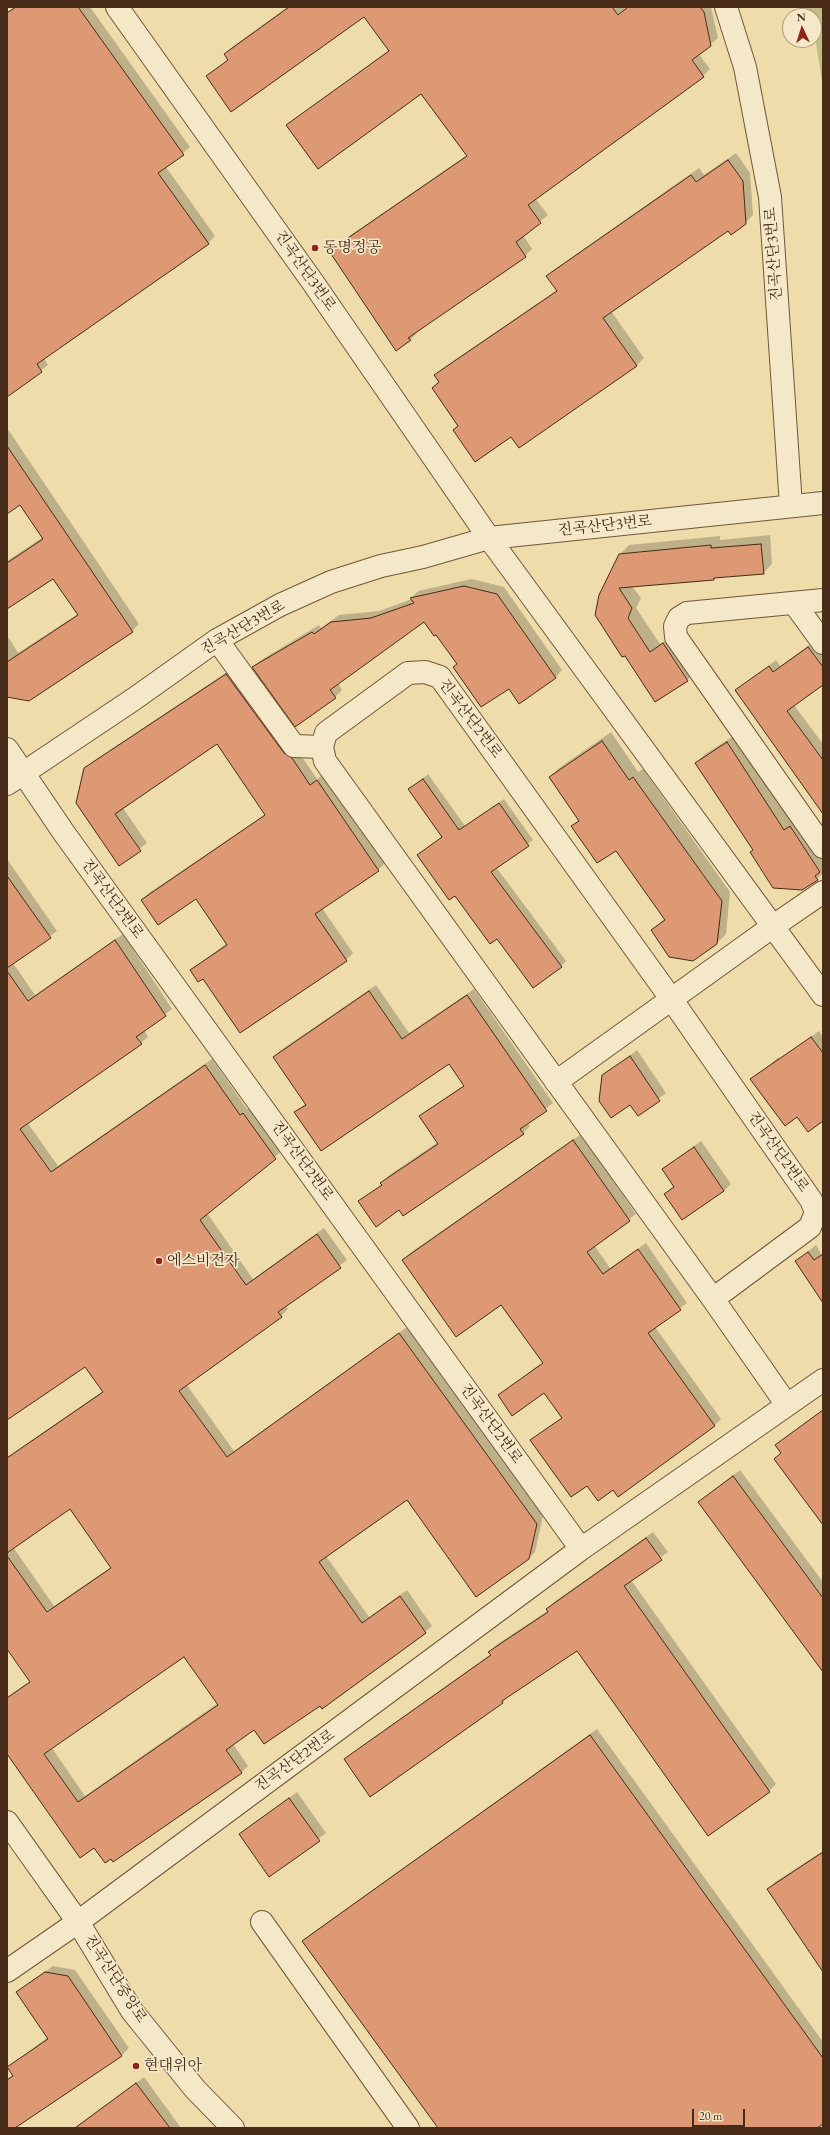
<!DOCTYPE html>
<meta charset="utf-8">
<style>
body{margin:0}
#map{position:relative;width:830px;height:2135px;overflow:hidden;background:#eedcaa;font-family:"EB Garamond",serif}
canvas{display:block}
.frame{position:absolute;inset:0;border:8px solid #472a18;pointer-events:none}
.north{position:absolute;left:782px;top:8px;width:40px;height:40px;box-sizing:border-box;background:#f4e8c8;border:1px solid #af9c82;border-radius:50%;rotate:356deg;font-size:11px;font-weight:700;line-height:16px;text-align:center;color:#472a18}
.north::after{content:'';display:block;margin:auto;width:14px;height:18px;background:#8f2418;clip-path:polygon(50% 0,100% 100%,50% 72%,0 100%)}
.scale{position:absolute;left:692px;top:2109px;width:53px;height:18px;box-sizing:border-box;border:2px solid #472a18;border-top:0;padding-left:5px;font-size:12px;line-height:14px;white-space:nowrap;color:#472a18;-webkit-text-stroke:3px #f4e8c8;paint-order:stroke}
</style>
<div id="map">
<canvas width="830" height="2135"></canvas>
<div class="frame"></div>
<div class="north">N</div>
<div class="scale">20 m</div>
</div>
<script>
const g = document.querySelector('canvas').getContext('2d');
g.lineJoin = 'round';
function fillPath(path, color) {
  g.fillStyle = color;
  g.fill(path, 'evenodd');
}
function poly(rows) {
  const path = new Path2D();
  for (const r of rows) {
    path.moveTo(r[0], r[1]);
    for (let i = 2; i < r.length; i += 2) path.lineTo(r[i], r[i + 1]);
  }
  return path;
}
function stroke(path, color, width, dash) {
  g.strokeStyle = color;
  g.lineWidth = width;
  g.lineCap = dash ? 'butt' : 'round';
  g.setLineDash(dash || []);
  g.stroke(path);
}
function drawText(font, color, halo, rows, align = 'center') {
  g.font = font + ' "EB Garamond","Noto Serif KR",serif';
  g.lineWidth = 3.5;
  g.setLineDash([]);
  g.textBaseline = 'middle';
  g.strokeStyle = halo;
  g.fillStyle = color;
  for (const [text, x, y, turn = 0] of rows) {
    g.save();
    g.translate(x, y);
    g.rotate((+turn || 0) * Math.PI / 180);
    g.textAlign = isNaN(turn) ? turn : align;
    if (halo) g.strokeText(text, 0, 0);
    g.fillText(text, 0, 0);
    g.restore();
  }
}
fillPath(poly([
 [806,7,823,7,823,88,814,30,814,16,809,16]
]), '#c0be84');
fillPath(poly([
 [14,7,90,7,190,147,166,167,215,236,208,243,44,358,48,365,7,396,7,12],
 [288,7,624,7,625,9,627,7,711,7,718,38,699,54,710,69,703,76,535,198,548,215,523,235,532,249,525,256,416,331,417,333,410,340,396,349,331,251,338,244,467,155,421,93,288,125,389,50,364,15,207,76,229,59,225,54,232,47],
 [736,153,750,173,753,215,745,223,728,229,611,311,644,358,636,366,511,436,459,425,433,388,440,381,436,375,443,368,557,290,547,276,555,269,699,168,704,175],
 [7,428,139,624,132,631,7,696,7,639,9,638,18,653,78,614,54,577,7,608,7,561,43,537,21,504,7,513],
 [770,535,772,564,763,573,716,577,713,579,632,586,641,598,636,608,660,644,673,635,696,671,687,680,625,654,596,615,619,555,629,545,720,536,720,540],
 [472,579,504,587,562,670,555,678,509,688,458,663,436,633,424,621,338,683,342,690,335,697,253,667,261,660,319,625,321,628,339,615,379,611,412,599,411,598,418,591],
 [815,641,823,651,823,684,794,705,823,744,823,812,736,691,776,660,780,666],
 [233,668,298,751,317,779,324,774,385,863,378,870,322,908,353,953,346,960,203,977,191,970,227,943,196,898,142,900,149,893,266,814,217,743,123,808,147,843,119,864,85,769,92,762],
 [611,732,638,772,643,769,730,892,726,934,717,943,652,930,665,918,616,849,573,826,579,820,550,777,559,768],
 [737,734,823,854,823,873,817,879,754,850,696,763,705,754],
 [428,774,465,826,504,799,533,840,496,867,566,961,561,966,497,938,419,855,443,836,410,789],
 [7,859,57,931,13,963,35,995,123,934,172,1009,144,1030,148,1037,141,1043,27,1122,58,1166,212,1059,247,1109,251,1107,282,1151,207,1213,253,1279,324,1228,347,1260,285,1306,288,1309,281,1316,186,1384,234,1451,407,1327,543,1516,535,1552,528,1559,408,1498,326,1556,369,1617,407,1590,432,1626,425,1632,320,1704,254,1728,233,1744,248,1766,241,1773,111,1857,95,1847,7,1753,7,1697,30,1681,7,1647,7,1457,103,1391,86,1365,7,1419],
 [70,1508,111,1567,54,1606,13,1547],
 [185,1656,218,1703,85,1796,52,1748],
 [376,985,409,1033,474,989,553,1103,527,1123,530,1126,523,1133,360,1202,382,1184,388,1176,438,1142,420,1116,464,1085,450,1063,296,1112,306,1103,274,1057,281,1050],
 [819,1031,823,1037,823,1120,797,1116,752,1079,779,1057,780,1059],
 [637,1050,666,1093,638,1114,631,1104,603,1076],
 [581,1134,636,1214,594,1245,610,1268,646,1243,687,1303,655,1327,721,1419,714,1426,614,1489,587,1484,532,1441,563,1417,545,1392,499,1395,543,1362,501,1304,403,1260,410,1253],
 [701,1141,731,1184,724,1191,682,1219,666,1194,674,1186,663,1169],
 [816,1245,821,1254,823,1253,823,1298,796,1261],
 [823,1410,823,1523,777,1445],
 [740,1470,823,1582,823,1670,699,1502],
 [653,1532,668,1552,631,1580,776,1784,769,1791,708,1834,577,1650,509,1695,502,1702,345,1759,352,1753,491,1654,490,1652,496,1645,549,1610,548,1609,554,1602],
 [597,1729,823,2042,823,2122,815,2128,439,2128,304,1941,311,1934],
 [297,1792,326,1833,269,1876,240,1835],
 [823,1851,823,1970,769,1889,775,1882],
 [53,1966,75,1970,129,2048,122,2055,15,2128,7,2128,7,2079,14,2074,8,2067,48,2037,17,1992],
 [144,2077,181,2128,74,2128]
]), '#0003');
const building = poly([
 [16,7,78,7,184,155,158,173,209,244,37,364,42,372,7,397,7,13,16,7],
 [289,7,612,7,618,15,628,7,700,7,704,12,711,46,692,60,704,77,528,205,541,223,516,242,526,257,408,338,411,340,396,351,329,251,467,156,421,94,318,169,286,125,389,51,364,17,231,112,206,76,228,60,224,54,289,7],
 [728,160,743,181,746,224,731,235,728,231,603,318,637,366,519,448,511,437,475,462,453,430,458,426,432,388,439,382,434,375,557,291,546,276,691,175,696,182,728,160],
 [7,446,133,632,29,701,7,697,7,662,78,615,53,579,7,609,7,563,43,539,20,505,7,514,7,446],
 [761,544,764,574,714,578,714,580,619,588,632,608,628,618,650,652,663,643,688,681,655,702,625,656,622,657,595,615,599,595,619,554,711,545,711,548,761,544],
 [464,586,497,594,556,678,519,704,509,689,481,707,453,667,457,664,436,635,434,636,424,622,330,690,336,698,295,727,252,667,312,632,314,634,331,622,371,618,414,603,410,598,464,586],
 [808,647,823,667,823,685,787,711,823,760,823,814,735,690,769,666,773,672,808,647],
 [226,674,284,753,292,758,310,785,317,780,379,871,315,914,347,961,240,1033,203,979,198,982,190,970,227,945,196,899,158,925,141,900,265,815,217,744,115,814,141,851,119,866,76,803,84,768,226,674],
 [602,741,629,780,633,777,722,901,717,944,693,961,669,957,651,930,665,920,616,851,597,863,571,826,579,821,549,777,602,741],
 [727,742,784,830,790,826,820,872,815,876,818,880,802,890,773,888,750,852,753,850,695,763,727,742],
 [423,779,459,830,499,803,529,846,491,872,562,967,533,988,497,939,490,944,455,896,449,900,417,855,442,837,408,789,423,779],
 [7,876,51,938,7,968,7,876],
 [115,940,166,1016,136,1037,142,1044,20,1129,51,1172,205,1065,240,1115,243,1113,276,1159,200,1220,246,1285,317,1234,341,1268,278,1312,282,1317,179,1391,227,1457,399,1333,537,1524,529,1559,476,1597,407,1500,319,1562,362,1623,400,1596,426,1633,322,1709,320,1706,264,1744,254,1730,226,1750,242,1773,113,1862,111,1859,105,1863,94,1848,80,1858,7,1754,7,1698,30,1682,7,1649,7,1556,47,1612,111,1568,70,1509,7,1553,7,1458,103,1392,85,1367,7,1420,7,971,28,1001,115,940],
 [184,1657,218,1705,78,1802,44,1754,184,1657],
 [369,991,402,1039,467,995,547,1111,520,1129,524,1134,403,1216,399,1210,376,1227,358,1201,382,1185,380,1183,438,1144,419,1116,464,1086,449,1064,321,1151,294,1112,306,1105,273,1057,369,991],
 [811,1037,823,1053,823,1121,808,1132,797,1117,785,1126,750,1079,811,1037],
 [630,1056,660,1101,638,1116,630,1105,611,1118,599,1101,602,1075,630,1056],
 [573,1140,630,1221,587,1252,603,1274,638,1249,681,1310,648,1333,715,1426,618,1497,613,1490,598,1501,587,1486,571,1497,530,1440,562,1418,544,1393,512,1416,498,1395,543,1363,501,1305,456,1337,402,1260,573,1140],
 [694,1147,724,1191,682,1220,664,1194,674,1187,662,1169,694,1147],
 [808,1252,814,1260,823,1254,823,1303,795,1261,808,1252],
 [823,1410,823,1525,774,1459,781,1453,775,1445,823,1410],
 [733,1476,823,1598,823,1672,698,1502,733,1476],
 [646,1538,662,1560,624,1586,770,1792,708,1836,577,1651,502,1701,503,1703,370,1797,344,1759,491,1655,488,1652,548,1612,546,1609,646,1538],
 [590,1735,823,2058,823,2124,817,2128,438,2128,302,1941,590,1735],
 [289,1798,320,1841,269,1877,239,1834,289,1798],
 [823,1852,823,1972,767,1889,823,1852],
 [45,1972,68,1976,122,2056,15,2128,7,2128,7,2080,13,2076,7,2067,48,2039,16,1992,45,1972],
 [136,2083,170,2128,75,2128,136,2083]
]);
fillPath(building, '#dd9973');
stroke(building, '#472a18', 1);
const minor = poly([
 [117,7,314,284,489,538,823,995],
 [726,7,745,67,770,197,791,506],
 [823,600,687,613,679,618,675,626,676,637,823,847],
 [794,603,823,643],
 [217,640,294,746,322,747],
 [7,749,64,833,581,1549],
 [7,784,134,699,217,640,280,605,331,582,381,566,423,557,489,538,823,503],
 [556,1082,772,927,823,892],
 [713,1299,810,1227,816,1212,811,1200,672,1000,440,677,425,672,408,673,326,733,322,747,325,761,713,1299,787,1405],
 [7,1822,78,1922,132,2011,195,2089,233,2128],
 [262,1922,408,2128],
 [7,1971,78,1922,581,1549,823,1380]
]);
stroke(minor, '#71563c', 24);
stroke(minor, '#f4e8c8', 22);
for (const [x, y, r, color] of [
 [315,248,4,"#8f2418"],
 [159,1261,4,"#8f2418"],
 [136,2066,4,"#8f2418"]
]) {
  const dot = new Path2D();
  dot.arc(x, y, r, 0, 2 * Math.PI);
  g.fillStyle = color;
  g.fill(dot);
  stroke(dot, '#f4e8c8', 1.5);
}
drawText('15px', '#472a18', '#f4e8c8', [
 ["동명정공",323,248],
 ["에스비전자",167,1261],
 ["현대위아",144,2066]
], 'left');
drawText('15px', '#472a18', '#f4e8c8', [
 ["진곡산단3번로",774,254,-94],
 ["진곡산단3번로",305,271,55],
 ["진곡산단3번로",605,526,-6],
 ["진곡산단3번로",243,628,-30],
 ["진곡산단2번로",470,719,53],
 ["진곡산단2번로",112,899,54],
 ["진곡산단2번로",778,1152,55],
 ["진곡산단2번로",302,1161,54],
 ["진곡산단2번로",491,1424,54],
 ["진곡산단2번로",295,1761,-36],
 ["진곡산단중앙로",115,1979,57]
]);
</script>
